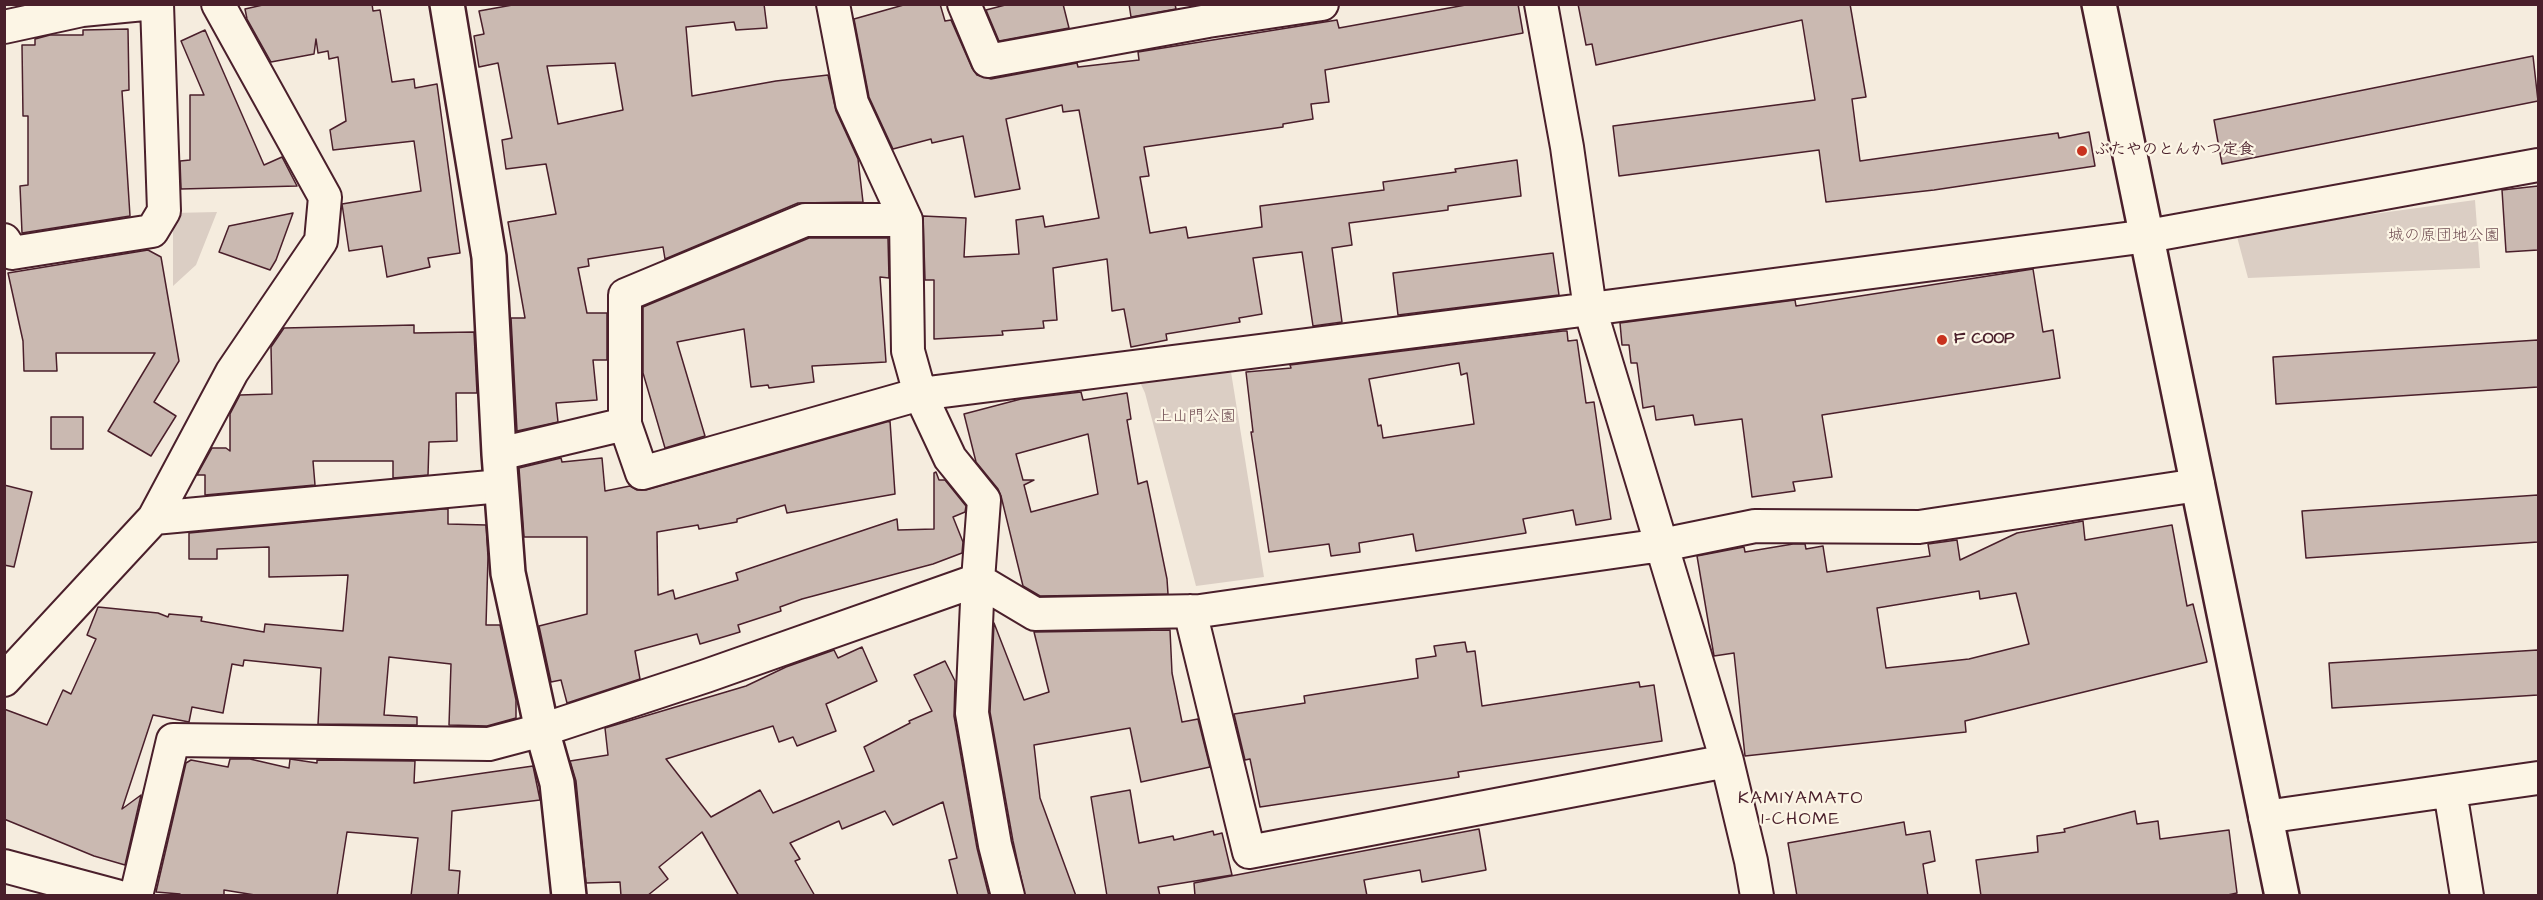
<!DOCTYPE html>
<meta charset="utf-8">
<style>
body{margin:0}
#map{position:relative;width:2543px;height:900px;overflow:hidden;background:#f5ecde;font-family:"Architects Daughter",sans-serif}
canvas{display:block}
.frame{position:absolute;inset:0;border:6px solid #4a1f2b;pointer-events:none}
</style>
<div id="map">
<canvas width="2543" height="900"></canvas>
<div class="frame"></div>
</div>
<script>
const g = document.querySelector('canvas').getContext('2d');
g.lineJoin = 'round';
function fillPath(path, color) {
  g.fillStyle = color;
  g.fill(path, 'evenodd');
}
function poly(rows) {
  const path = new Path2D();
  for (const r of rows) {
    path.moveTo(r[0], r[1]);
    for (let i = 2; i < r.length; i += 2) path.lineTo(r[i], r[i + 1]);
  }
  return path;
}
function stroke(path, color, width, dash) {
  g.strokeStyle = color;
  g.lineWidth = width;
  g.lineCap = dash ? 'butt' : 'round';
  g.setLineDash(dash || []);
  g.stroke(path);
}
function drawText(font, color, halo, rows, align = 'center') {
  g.font = font + ' "Architects Daughter","Klee One",sans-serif';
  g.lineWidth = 4.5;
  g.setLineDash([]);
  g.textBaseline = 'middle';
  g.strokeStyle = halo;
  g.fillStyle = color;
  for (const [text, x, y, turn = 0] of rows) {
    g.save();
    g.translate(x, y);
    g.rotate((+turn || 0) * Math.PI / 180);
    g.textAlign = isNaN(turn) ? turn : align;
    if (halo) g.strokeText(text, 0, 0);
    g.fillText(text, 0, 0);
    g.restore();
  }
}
fillPath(poly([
 [2475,200,2480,268,2248,278,2236,233],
 [217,212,196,265,173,286,173,213],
 [1231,372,1264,577,1196,586,1145,393,1139,380]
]), '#dbcec4');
const building = poly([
 [267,4,372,4,373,11,380,10,392,82,414,79,415,88,437,84,460,253,428,258,430,267,387,277,382,246,349,251,342,204,421,191,414,141,333,150,330,130,346,121,338,57,329,59,328,51,318,53,316,39,314,54,271,62,247,19,245,9,267,4],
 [518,4,764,4,767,28,736,30,734,22,686,27,692,96,776,81,828,75,836,111,858,159,863,202,798,203,665,259,663,247,588,259,589,266,578,268,587,313,607,313,607,360,593,360,597,400,556,403,558,422,517,431,511,318,525,318,508,222,556,214,546,164,506,169,502,140,512,138,498,63,479,67,474,36,484,34,479,11,518,4],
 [615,63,623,110,558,124,547,66,615,63],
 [907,4,940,4,945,21,951,20,972,68,977,75,991,79,1077,63,1078,67,1139,60,1138,52,1337,20,1339,28,1471,4,1518,4,1523,33,1325,70,1329,102,1311,104,1313,119,1283,124,1283,127,1144,147,1149,176,1140,177,1150,233,1186,227,1188,238,1262,227,1260,206,1384,190,1383,182,1456,172,1455,169,1517,160,1521,196,1448,206,1448,210,1349,223,1352,245,1332,248,1342,322,1313,326,1302,252,1253,258,1262,314,1239,318,1240,322,1166,334,1167,340,1131,347,1124,309,1112,311,1107,259,1053,268,1057,320,1043,321,1044,328,1002,331,1003,335,934,339,934,280,925,280,923,216,966,218,964,257,1019,254,1016,220,1043,216,1045,227,1099,218,1079,110,1063,112,1062,105,1006,119,1020,189,975,197,963,136,932,143,931,139,893,149,869,97,854,19,907,4],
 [1009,4,1063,4,1069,28,999,41,986,10,1009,4],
 [1129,4,1175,4,1176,9,1131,17,1129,4],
 [1578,4,1850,4,1866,97,1852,99,1860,161,2058,133,2059,138,2089,132,2095,166,1934,190,1826,202,1819,150,1619,176,1613,126,1815,100,1802,20,1596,65,1592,44,1586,45,1578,4],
 [128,29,129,90,122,91,130,216,22,233,20,186,28,185,28,116,23,116,22,45,35,45,35,39,50,35,83,35,83,30,128,29],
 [205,30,264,165,282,157,297,186,181,189,180,161,190,160,190,95,204,95,181,41,205,30],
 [2533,56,2538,101,2222,164,2214,120,2533,56],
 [2538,186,2538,250,2506,252,2502,190,2538,186],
 [293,213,276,260,270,270,219,252,229,226,293,213],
 [809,238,888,238,889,278,880,277,886,362,812,366,814,382,769,388,768,385,751,387,744,329,677,342,705,436,665,448,643,373,643,307,809,238],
 [148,250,161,257,179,361,154,402,176,416,151,456,108,431,155,353,56,353,57,371,24,371,23,341,8,273,148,250],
 [1553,253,1559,295,1398,315,1393,273,1553,253],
 [2033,269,2043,332,2053,330,2060,378,1822,415,1832,477,1793,482,1795,491,1752,497,1742,419,1695,425,1693,415,1656,420,1654,406,1643,408,1637,363,1631,363,1629,345,1622,345,1620,323,1795,300,1796,306,2033,269],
 [414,325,414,333,474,332,477,393,456,393,457,441,429,442,428,475,393,478,393,461,313,461,315,485,205,495,205,475,197,475,212,448,226,448,230,451,230,414,240,395,272,394,271,347,284,328,414,325],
 [1563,331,1567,331,1568,341,1577,340,1586,403,1594,402,1611,519,1576,525,1573,510,1523,519,1526,533,1416,551,1413,534,1359,543,1360,552,1331,556,1329,544,1269,552,1251,432,1253,432,1246,372,1291,368,1290,365,1563,331],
 [1459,363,1461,375,1467,373,1474,424,1383,438,1381,425,1378,426,1369,379,1459,363],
 [2538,340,2538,387,2276,404,2273,357,2538,340],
 [1081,392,1083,400,1127,393,1131,419,1127,420,1138,484,1147,481,1167,579,1168,594,1040,596,1023,586,1001,496,998,489,976,462,964,414,1021,399,1081,392],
 [1088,434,1098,494,1031,512,1024,485,1034,480,1023,480,1016,454,1088,434],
 [51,417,83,417,83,449,51,449,51,417],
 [890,421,895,494,787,513,785,505,737,519,737,522,699,529,698,525,657,532,658,595,673,590,675,599,738,580,736,573,897,519,898,530,934,529,934,473,936,472,939,480,945,480,966,506,965,512,953,517,963,542,962,553,933,564,802,599,780,607,781,611,738,625,740,632,700,644,697,634,635,651,640,679,567,703,561,680,551,682,539,626,587,614,587,537,524,537,519,468,561,458,562,462,602,458,605,491,630,486,637,490,646,490,890,421],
 [4,485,32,492,14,567,4,565,4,485],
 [2538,495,2538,542,2306,558,2302,511,2538,495],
 [443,509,448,509,448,524,486,525,488,557,486,625,500,625,516,700,516,718,487,726,449,725,451,664,389,657,384,715,417,717,417,725,318,724,321,668,244,660,243,666,232,664,223,713,192,707,189,722,153,715,122,809,141,795,125,865,94,856,4,819,4,709,47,725,63,690,71,694,96,639,87,635,98,607,158,613,168,617,169,614,202,617,201,621,264,632,265,624,343,631,348,575,269,577,269,547,217,549,217,559,189,559,189,533,443,509],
 [2083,521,2085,540,2172,525,2187,606,2193,604,2207,662,1965,721,1966,732,1745,756,1734,653,1714,656,1697,556,1744,547,1745,552,1793,544,1805,544,1806,549,1823,546,1827,572,1930,556,1928,544,1957,540,1960,560,2017,533,2083,521],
 [1979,591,1980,599,2016,593,2029,644,1969,659,1886,668,1877,608,1979,591],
 [994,623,1024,700,1049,692,1034,632,1170,630,1172,673,1182,722,1198,719,1210,767,1141,782,1130,728,1034,745,1040,798,1076,896,1025,896,1013,841,990,712,994,623],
 [1465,642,1467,652,1475,651,1482,706,1639,682,1640,687,1654,685,1662,741,1458,772,1459,777,1260,807,1250,759,1245,760,1234,714,1305,703,1304,696,1418,678,1416,659,1436,656,1434,646,1465,642],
 [862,647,877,681,826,704,836,731,797,746,793,737,779,742,773,726,666,759,711,817,760,790,773,813,874,771,864,747,910,723,909,721,932,711,914,675,945,661,955,681,954,716,977,848,989,896,958,896,949,860,957,858,943,802,893,825,885,811,842,829,839,821,790,843,800,859,795,861,815,896,739,896,702,832,659,867,668,879,647,896,621,896,620,882,586,883,576,781,570,761,608,755,605,728,746,686,786,667,834,650,838,658,862,647],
 [2538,650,2538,695,2332,708,2329,663,2538,650],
 [230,759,250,759,289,768,290,759,317,763,317,760,415,761,414,783,533,766,540,800,452,811,449,870,460,871,458,896,411,896,418,838,347,832,337,896,261,896,224,890,224,896,180,896,180,894,156,892,186,763,191,760,228,767,230,759],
 [1130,790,1139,843,1173,836,1174,840,1213,831,1214,835,1222,833,1232,875,1158,887,1160,896,1107,896,1091,797,1130,790],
 [2135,811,2137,824,2158,821,2160,839,2229,830,2237,893,2223,896,1981,896,1976,860,2038,852,2037,836,2065,832,2064,829,2135,811],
 [1904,822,1906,835,1930,831,1935,861,1923,864,1928,896,1797,896,1788,843,1904,822],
 [1479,829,1486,870,1422,882,1420,870,1364,880,1367,896,1195,896,1194,883,1479,829]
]);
fillPath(building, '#cab9b1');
stroke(building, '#4a1f2b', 1.5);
const street = poly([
 [964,4,988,61,1208,21,1322,4],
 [1541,4,1567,147,1590,309,2148,236,2538,165],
 [4,27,82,10,144,4],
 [4,240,12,253,152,231,164,211,157,4],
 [625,424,642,473,920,394,908,351,906,220],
 [499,454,625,424,625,295,805,220,906,220,852,103,833,4],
 [154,518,501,486],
 [1190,611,1249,852,1727,761],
 [4,680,154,518,232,372,321,241,325,197,218,4],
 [2450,791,2467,896],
 [2265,817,2538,778],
 [4,866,116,896],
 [136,896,173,740,489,744,542,730,706,676,978,580,984,500,950,458,920,394,1590,309,1727,761,1751,861,1757,896],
 [1008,896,995,845,972,713,978,580,1035,614,1200,611,1662,545,1755,526,1919,527,2198,485]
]);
const secondary = poly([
 [447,4,489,257,499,454,508,573,542,730,557,783,569,896],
 [2099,4,2282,896]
]);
stroke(street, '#4a1f2b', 36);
stroke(secondary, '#4a1f2b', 38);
stroke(street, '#fcf5e5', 32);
stroke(secondary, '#fcf5e5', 33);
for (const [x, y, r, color] of [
 [2082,151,6,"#c8321e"],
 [1942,340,6,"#c8321e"]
]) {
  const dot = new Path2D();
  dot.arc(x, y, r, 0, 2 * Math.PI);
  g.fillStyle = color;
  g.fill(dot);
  stroke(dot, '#fcf5e5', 2);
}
drawText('bold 16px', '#4a1f2b', '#fcf5e5', [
 ["ぶたやのとんかつ定食",2094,151],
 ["F COOP",1954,340]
], 'left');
drawText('16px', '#6e4b51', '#fcf5e5', [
 ["城の原団地公園",2444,237],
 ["上山門公園",1196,418]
]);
g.letterSpacing = '1.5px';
drawText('18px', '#4a1f2b', '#fcf5e5', [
 ["KAMIYAMATO",1801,799],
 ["1-CHOME",1801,820]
]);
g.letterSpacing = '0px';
</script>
